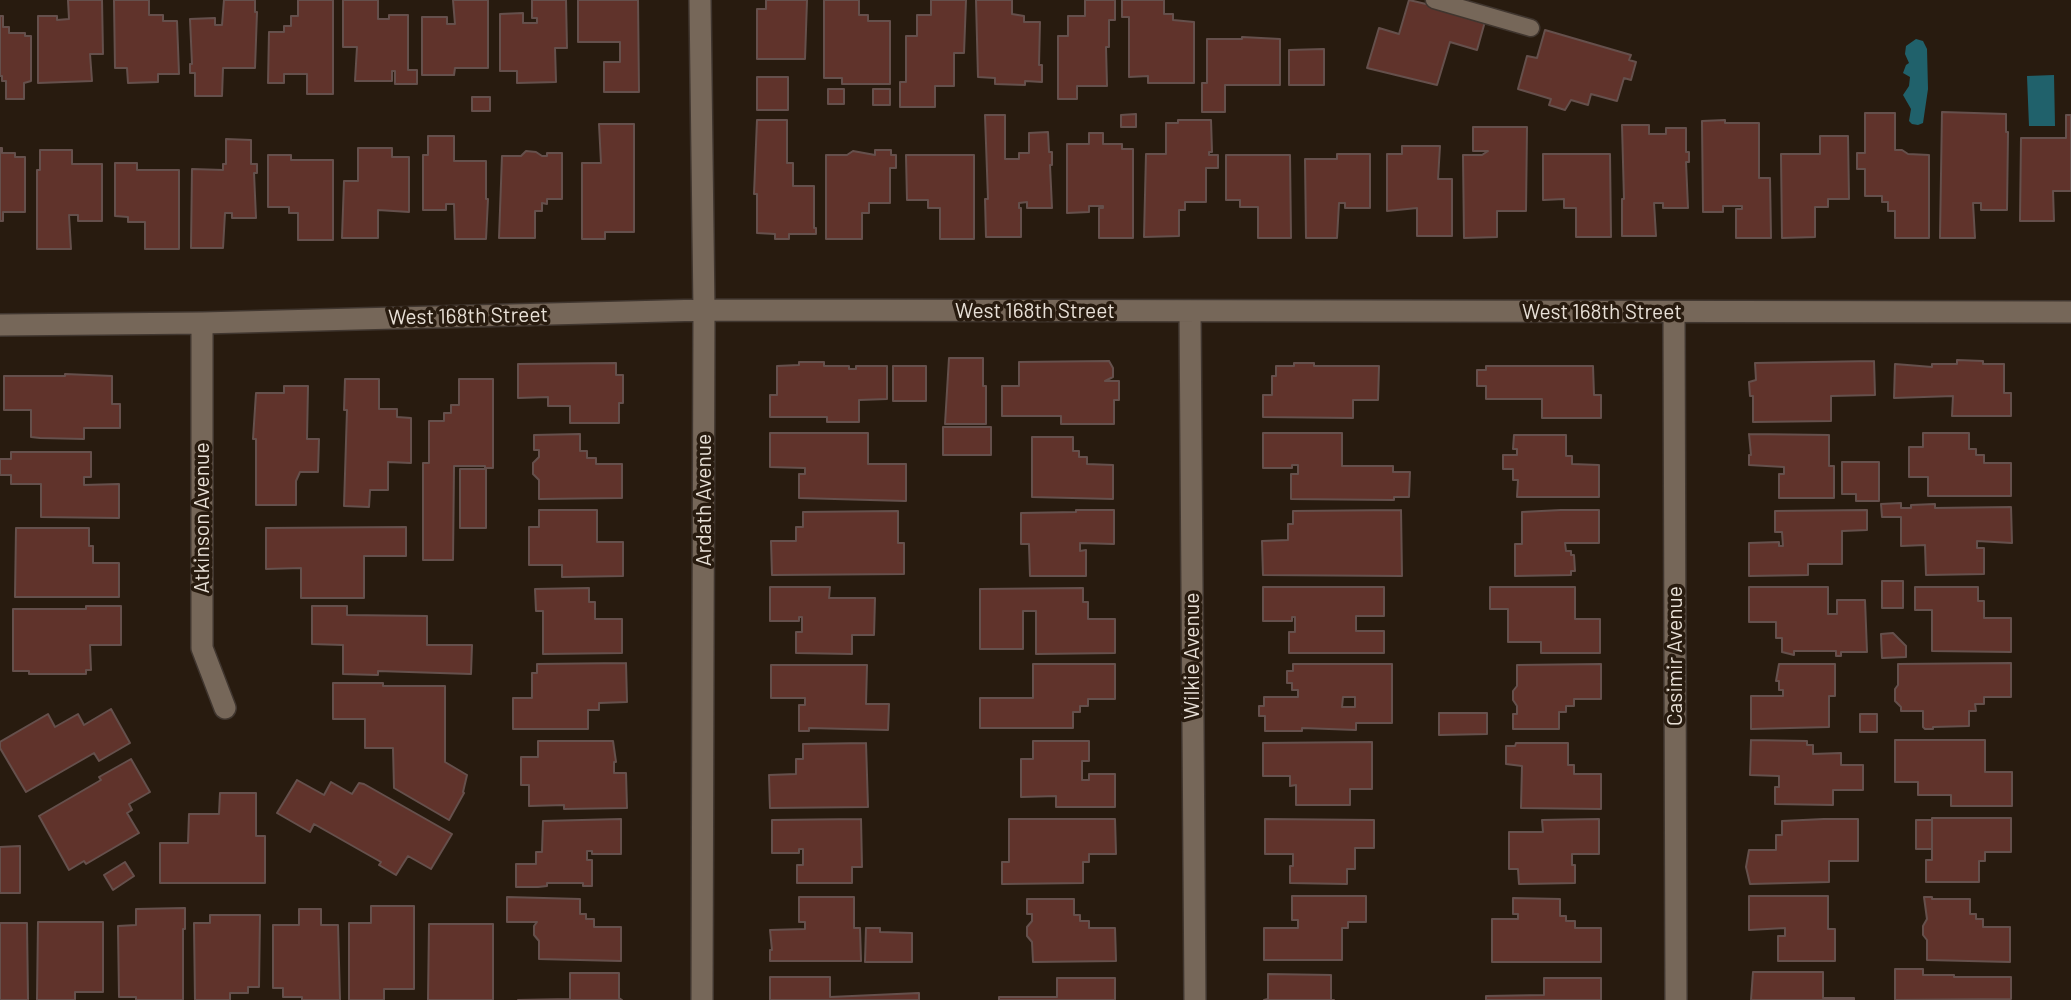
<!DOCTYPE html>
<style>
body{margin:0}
canvas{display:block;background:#281b0f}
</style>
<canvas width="2071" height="1000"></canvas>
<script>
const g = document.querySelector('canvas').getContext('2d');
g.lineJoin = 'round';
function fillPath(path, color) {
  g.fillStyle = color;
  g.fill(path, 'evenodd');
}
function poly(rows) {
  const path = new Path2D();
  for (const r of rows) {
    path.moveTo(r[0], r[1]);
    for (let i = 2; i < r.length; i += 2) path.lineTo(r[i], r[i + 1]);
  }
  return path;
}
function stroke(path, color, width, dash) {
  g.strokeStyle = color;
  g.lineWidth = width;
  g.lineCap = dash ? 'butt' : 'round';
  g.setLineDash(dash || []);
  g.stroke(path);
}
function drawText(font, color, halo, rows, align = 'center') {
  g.font = font + ' Barlow,sans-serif';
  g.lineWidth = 7;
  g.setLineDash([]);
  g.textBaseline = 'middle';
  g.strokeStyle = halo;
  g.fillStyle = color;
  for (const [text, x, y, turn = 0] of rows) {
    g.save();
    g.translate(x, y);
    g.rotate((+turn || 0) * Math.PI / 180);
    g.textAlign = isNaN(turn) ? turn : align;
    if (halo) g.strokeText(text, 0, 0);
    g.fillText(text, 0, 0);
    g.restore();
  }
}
fillPath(poly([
 [1916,39,1923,41,1927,49,1928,89,1923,123,1918,125,1912,124,1909,121,1911,109,1903,95,1909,86,1910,77,1903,73,1906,65,1909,63,1905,54,1906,46],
 [2054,75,2055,126,2029,126,2027,76]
]), '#20616b');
const building = poly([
 [68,0,102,0,103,54,90,54,92,81,38,83,38,16,57,16,57,20,69,19,68,0],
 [114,0,149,0,149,15,163,15,163,21,177,21,179,74,158,74,158,82,128,83,127,68,115,68,114,0],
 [224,0,255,0,255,12,257,12,255,68,223,68,222,96,195,96,195,73,190,73,190,64,192,64,190,19,215,18,215,25,222,25,224,0],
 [298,0,333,0,333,94,307,94,307,74,284,74,284,83,268,83,269,32,284,32,284,26,291,26,291,16,298,16,298,0],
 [343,0,378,0,378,19,389,19,389,15,408,15,408,70,417,70,417,84,395,84,395,71,392,71,392,81,355,81,357,47,343,47,343,0],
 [453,0,488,0,488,68,455,68,454,75,422,75,422,17,447,17,447,24,455,24,453,0],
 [532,0,566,0,567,48,555,48,556,82,517,83,517,71,500,71,500,14,523,13,523,23,537,23,537,18,532,18,532,0],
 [578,0,638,0,639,92,604,92,604,62,620,62,620,42,578,42,578,0],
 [766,0,807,0,805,59,757,59,757,9,766,9,766,0],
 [824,0,859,0,859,15,868,15,868,21,890,21,890,84,842,84,842,78,824,78,824,0],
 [931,0,966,0,964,53,954,53,954,86,935,86,935,107,900,107,900,82,906,82,906,36,917,36,917,15,931,15,931,0],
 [976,0,1012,0,1012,14,1024,16,1024,22,1040,22,1039,65,1042,65,1042,82,1025,81,1025,85,995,84,995,78,978,77,976,0],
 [1085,0,1115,0,1115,20,1109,20,1109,47,1106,47,1107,86,1077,86,1077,99,1058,99,1058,36,1068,36,1068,16,1085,16,1085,0],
 [1122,0,1164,0,1164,14,1173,14,1173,20,1194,22,1194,83,1148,83,1148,76,1129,77,1129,17,1122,17,1122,0],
 [1409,0,1486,18,1477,50,1450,42,1437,85,1367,68,1379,28,1399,34,1409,0],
 [0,16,3,16,3,27,9,27,9,33,25,33,25,36,31,36,31,81,24,83,24,99,6,99,6,81,2,81,2,76,0,76,0,16],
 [1545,30,1631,55,1629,60,1636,62,1631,80,1624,78,1617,101,1591,94,1588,105,1571,100,1565,110,1549,105,1551,99,1518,89,1527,56,1537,58,1545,30],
 [1242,37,1280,39,1280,85,1225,85,1225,112,1202,112,1202,83,1207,83,1207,39,1242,39,1242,37],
 [1324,49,1324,85,1289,85,1289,50,1324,49],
 [757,77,788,77,788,110,757,110,757,77],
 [828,89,844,89,844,104,828,104,828,89],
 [873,89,890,89,890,105,873,105,873,89],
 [472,97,490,97,490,111,472,111,472,97],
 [1942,112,2006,114,2006,132,2008,132,2007,210,1981,210,1981,203,1973,203,1975,238,1940,238,1942,112],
 [1865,113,1895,113,1895,150,1902,150,1908,154,1929,155,1929,238,1895,238,1895,211,1888,211,1888,202,1882,202,1882,196,1865,196,1865,169,1857,169,1857,153,1865,153,1865,113],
 [1136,114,1136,127,1121,127,1121,115,1136,114],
 [985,115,1005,115,1005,159,1019,159,1019,153,1029,153,1029,133,1048,132,1049,152,1052,152,1052,165,1050,165,1052,208,1027,208,1027,202,1019,203,1019,208,1021,208,1021,237,986,237,985,199,988,199,985,115],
 [2066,115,2071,115,2071,191,2053,191,2054,221,2020,221,2021,138,2066,138,2066,115],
 [757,120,787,120,787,163,793,163,793,186,814,186,814,228,816,228,816,234,789,234,789,239,775,239,775,234,757,233,757,194,754,194,757,120],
 [1178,120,1211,120,1212,152,1209,152,1209,155,1218,155,1218,168,1206,168,1206,202,1185,202,1185,210,1179,210,1179,236,1144,237,1146,154,1166,154,1166,123,1178,123,1178,120],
 [1725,120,1725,123,1759,123,1759,178,1770,178,1771,238,1736,238,1736,209,1742,209,1742,206,1723,206,1723,212,1703,212,1702,121,1725,120],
 [599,124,634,124,634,232,605,232,605,239,582,239,582,163,601,163,599,124],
 [1622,125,1649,125,1649,134,1666,134,1666,128,1686,128,1686,152,1689,152,1689,162,1686,162,1688,208,1663,208,1663,203,1654,203,1656,236,1622,236,1622,199,1624,199,1622,125],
 [1473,127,1527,127,1526,211,1497,211,1497,237,1464,238,1463,155,1482,155,1488,151,1473,151,1473,127],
 [1089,133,1103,133,1103,144,1122,144,1122,149,1133,149,1133,238,1099,238,1099,208,1103,208,1103,206,1089,206,1089,212,1067,213,1067,144,1089,144,1089,133],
 [428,136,454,136,454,161,486,161,486,199,488,199,486,239,455,239,454,204,446,204,446,210,423,210,423,155,428,155,428,136],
 [1820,136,1848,136,1849,199,1828,199,1828,207,1815,207,1815,237,1782,238,1781,154,1820,154,1820,136],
 [226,139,251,140,251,164,257,164,257,173,254,173,256,218,232,218,232,213,225,213,223,248,191,248,192,169,223,170,223,164,226,164,226,139],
 [1402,146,1440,146,1438,179,1452,179,1452,236,1417,236,1417,208,1387,211,1387,154,1402,154,1402,146],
 [0,148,2,148,2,153,15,153,15,157,25,157,25,212,3,212,3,221,0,221,0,148],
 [358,148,392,148,392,157,409,157,409,212,378,210,378,238,342,238,344,181,358,181,358,148],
 [40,150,72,150,72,164,102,164,102,221,78,221,78,215,69,215,71,249,37,249,37,170,40,170,40,150],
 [875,150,891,150,891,155,896,155,896,168,890,168,890,203,869,203,869,213,862,213,862,239,826,239,826,155,847,155,853,151,875,155,875,150],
 [526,151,536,152,542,156,547,156,547,153,562,153,562,199,547,199,547,204,542,203,542,211,535,211,535,238,499,238,502,156,521,156,526,151],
 [1337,154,1370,154,1370,208,1345,208,1345,203,1339,203,1337,238,1306,238,1305,159,1337,159,1337,154],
 [1543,154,1610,154,1611,237,1576,237,1576,208,1564,208,1564,199,1543,200,1543,154],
 [268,155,291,155,291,160,333,160,333,240,298,240,298,213,289,213,289,207,268,207,268,155],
 [906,155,974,155,974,239,940,239,940,208,928,208,928,200,907,200,906,155],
 [1226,155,1290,155,1291,238,1258,238,1258,207,1240,207,1240,200,1226,200,1226,155],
 [115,163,137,163,137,170,179,170,179,249,145,249,145,222,128,222,128,217,115,216,115,163],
 [949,358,983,358,983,386,986,386,986,424,945,424,949,358],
 [1957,360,1983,361,1983,364,2004,364,2004,393,2011,393,2011,416,1952,416,1953,396,1894,398,1895,364,1932,367,1932,364,1957,364,1957,360],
 [1109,361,1113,368,1113,377,1105,381,1119,381,1119,400,1114,400,1114,424,1061,424,1061,416,1002,416,1002,386,1019,386,1019,362,1109,361],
 [1874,361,1875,395,1831,396,1831,421,1753,422,1753,396,1750,396,1749,382,1756,380,1755,363,1874,361],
 [799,362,824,362,824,366,849,366,849,369,856,369,856,366,887,366,887,399,859,400,859,422,827,422,827,417,770,417,770,395,777,395,777,366,799,365,799,362],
 [616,363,616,375,623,375,623,403,619,403,619,423,570,423,570,406,548,406,548,397,518,398,518,364,616,363],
 [1294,363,1314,363,1314,366,1379,366,1378,400,1353,400,1353,418,1263,417,1263,395,1272,395,1272,376,1276,376,1276,366,1294,366,1294,363],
 [893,366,926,366,926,401,893,401,893,366],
 [1486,366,1593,366,1594,395,1601,395,1601,418,1542,418,1542,399,1486,399,1486,386,1477,386,1477,370,1486,370,1486,366],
 [65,374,112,376,112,404,120,404,120,428,84,428,84,439,40,438,31,437,31,410,4,410,4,376,65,376,65,374],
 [345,379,379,379,379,409,397,409,397,417,411,418,411,463,388,462,388,490,370,490,369,507,344,506,347,410,344,410,345,379],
 [459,379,493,379,493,468,485,468,485,466,454,466,453,560,423,560,423,463,429,463,429,421,444,421,444,413,451,413,451,405,459,405,459,379],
 [284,386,308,386,307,439,319,439,318,472,300,472,296,481,296,505,256,505,256,439,253,439,256,393,284,393,284,386],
 [943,427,991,427,991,455,943,455,943,427],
 [770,433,868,433,868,464,906,464,906,501,799,498,799,474,805,474,805,468,770,467,770,433],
 [1263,433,1342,433,1342,466,1393,466,1393,472,1410,472,1409,497,1394,497,1394,500,1291,499,1291,474,1298,474,1298,465,1292,465,1292,468,1263,468,1263,433],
 [1923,433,1969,433,1969,449,1976,449,1976,455,1984,455,1984,463,2011,463,2011,496,1928,496,1928,477,1909,477,1909,447,1923,447,1923,433],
 [580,434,580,451,587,451,587,458,596,458,596,464,622,464,622,498,539,499,539,480,533,474,533,463,539,457,539,450,534,450,534,435,580,434],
 [1749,434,1829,435,1829,466,1834,466,1834,498,1779,498,1779,474,1784,474,1784,467,1749,465,1749,455,1751,455,1749,434],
 [1514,435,1566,435,1566,456,1572,456,1572,464,1599,465,1599,497,1517,497,1518,480,1513,480,1513,469,1503,469,1503,455,1517,455,1517,449,1513,449,1514,435],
 [1032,437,1073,437,1073,451,1079,451,1079,457,1087,457,1087,464,1113,465,1113,499,1032,497,1032,437],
 [11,452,91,452,91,477,84,477,84,485,119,484,119,518,41,517,41,484,11,484,11,475,0,475,0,459,11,459,11,452],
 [1842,462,1879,462,1879,501,1856,501,1856,494,1842,494,1842,462],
 [460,469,486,469,486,528,460,528,460,469],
 [1901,503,1901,508,1911,508,1911,505,1935,504,1935,508,2011,507,2012,543,1977,541,1977,548,1984,548,1984,574,1926,575,1925,545,1901,546,1901,517,1882,517,1881,504,1901,503],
 [539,510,597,510,597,542,623,542,623,576,562,577,562,565,529,565,529,527,539,527,539,510],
 [1076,510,1114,510,1114,544,1080,543,1080,551,1086,550,1086,576,1030,576,1029,544,1021,544,1021,513,1076,512,1076,510],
 [1401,510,1402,576,1263,575,1262,541,1288,540,1288,524,1293,524,1293,511,1401,510],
 [1561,510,1599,510,1599,543,1565,543,1566,551,1571,551,1571,555,1574,555,1575,571,1571,571,1571,575,1515,576,1515,544,1522,544,1522,512,1561,510],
 [1867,510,1867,530,1842,531,1842,564,1808,564,1808,575,1749,576,1749,543,1779,542,1779,546,1783,546,1782,532,1775,532,1775,511,1867,510],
 [898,511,898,543,904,543,904,574,772,575,771,541,796,541,796,527,803,527,803,512,898,511],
 [406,527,406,556,364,556,364,598,301,598,301,568,266,569,266,528,406,527],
 [16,528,89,528,89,546,93,546,93,563,119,563,119,597,15,597,16,528],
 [1882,581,1903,581,1903,608,1882,608,1882,581],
 [770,587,830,587,829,598,875,598,874,635,852,635,852,654,796,653,796,632,802,632,802,617,799,617,799,621,770,621,770,587],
 [1263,587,1384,587,1384,616,1356,616,1356,631,1384,631,1384,653,1289,653,1289,632,1295,632,1295,617,1292,617,1292,621,1263,621,1263,587],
 [1490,587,1575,587,1575,619,1600,619,1600,653,1541,653,1541,642,1508,642,1508,609,1490,609,1490,587],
 [1749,587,1828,587,1828,614,1837,614,1837,600,1865,600,1867,652,1841,652,1841,656,1836,656,1836,651,1794,651,1794,655,1782,652,1782,638,1776,638,1776,622,1749,622,1749,587],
 [1915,587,1978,587,1978,601,1984,601,1984,618,2011,618,2011,652,1932,651,1932,610,1915,610,1915,587],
 [589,588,589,602,595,602,595,619,622,619,622,653,543,654,543,611,536,611,535,589,589,588],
 [1083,588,1083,602,1088,602,1088,619,1115,619,1115,653,1036,654,1036,611,1023,611,1023,649,980,649,980,589,1083,588],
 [86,606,121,606,121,645,90,645,91,670,86,670,86,674,29,674,29,671,13,671,13,609,86,609,86,606],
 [312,606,347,606,347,615,427,616,427,645,472,645,471,674,378,671,378,675,343,674,343,645,312,644,312,606],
 [1893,633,1906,646,1906,657,1882,658,1881,634,1893,633],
 [626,663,627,702,599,703,599,710,588,710,588,729,513,729,513,698,532,698,532,673,537,673,537,664,626,663],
 [2011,663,2011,697,1984,697,1984,704,1975,704,1976,711,1969,711,1969,726,1933,727,1933,729,1925,729,1923,727,1923,711,1901,711,1901,707,1895,701,1895,689,1898,685,1898,664,2011,663],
 [1033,664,1115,664,1115,699,1088,699,1088,706,1080,706,1080,712,1073,712,1073,728,980,728,980,698,1033,698,1033,664],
 [1293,664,1392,664,1392,723,1356,723,1356,730,1302,728,1302,731,1265,731,1265,716,1259,716,1259,706,1264,706,1264,697,1298,697,1298,690,1292,690,1292,683,1287,683,1287,671,1293,671,1293,664],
 [1343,697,1355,697,1355,707,1342,707,1343,697],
 [1601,664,1601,699,1574,699,1574,706,1566,706,1566,712,1559,712,1559,729,1513,729,1513,714,1517,714,1517,706,1513,700,1513,691,1517,686,1517,665,1601,664],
 [1779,664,1835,664,1835,696,1829,696,1829,727,1751,729,1751,696,1783,696,1783,690,1779,690,1779,681,1776,681,1779,664],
 [771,665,867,665,866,704,889,704,888,730,809,728,809,731,799,731,799,705,805,705,805,698,771,698,771,665],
 [333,683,383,683,383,686,445,686,445,762,467,775,463,792,464,793,449,820,394,788,393,748,365,748,365,719,333,719,333,683],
 [111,709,130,743,99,761,94,753,26,792,0,748,0,742,48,714,55,727,78,714,84,725,111,709],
 [1439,713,1487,713,1487,734,1439,735,1439,713],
 [1860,714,1877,714,1877,732,1860,732,1860,714],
 [1751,740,1807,741,1807,745,1813,745,1813,754,1841,753,1841,765,1863,765,1863,790,1833,790,1833,805,1775,804,1775,787,1779,787,1779,776,1750,775,1751,740],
 [1895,740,1985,740,1985,772,2012,772,2012,806,1951,806,1951,795,1918,795,1918,782,1895,782,1895,740],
 [538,741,613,741,616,762,614,762,614,773,626,773,627,808,564,809,564,805,529,806,529,785,521,785,521,757,538,757,538,741],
 [1033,741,1089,741,1089,761,1082,761,1082,780,1089,780,1089,774,1115,774,1115,807,1056,807,1056,796,1021,797,1021,759,1033,759,1033,741],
 [1372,742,1372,789,1350,789,1350,805,1296,805,1296,785,1290,786,1290,776,1263,776,1263,743,1372,742],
 [866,743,868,807,770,808,769,775,796,774,796,759,803,759,803,744,866,743],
 [1516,743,1568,743,1568,765,1574,765,1574,774,1601,774,1601,809,1521,808,1522,766,1506,764,1506,746,1515,746,1516,743],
 [131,759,150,792,129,804,132,810,127,813,139,833,86,864,84,861,69,870,39,816,101,780,99,777,131,759],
 [297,780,324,795,331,782,352,794,359,783,364,784,452,834,431,869,408,856,396,875,379,865,381,862,314,824,310,832,277,813,297,780],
 [220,793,256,793,256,836,265,836,265,883,160,883,160,843,188,843,189,814,219,814,220,793],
 [1932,818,2011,818,2011,852,1985,852,1985,861,1979,861,1979,882,1926,882,1926,860,1932,860,1932,818],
 [621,819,621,854,592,854,592,851,587,851,587,860,592,860,592,886,583,886,583,883,547,883,547,886,538,887,516,887,516,864,536,864,536,852,542,852,543,821,621,819],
 [861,819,862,867,852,867,852,883,797,883,797,865,803,865,803,849,799,849,799,853,772,853,772,820,861,819],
 [1009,819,1115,819,1116,854,1089,854,1089,862,1083,862,1083,883,1002,884,1002,862,1009,862,1009,819],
 [1265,819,1374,820,1374,848,1355,848,1355,869,1347,869,1347,884,1290,883,1290,866,1293,866,1293,854,1265,854,1265,819],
 [1599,819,1599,854,1572,854,1572,865,1575,865,1575,883,1519,884,1518,869,1509,869,1509,832,1543,832,1542,820,1599,819],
 [1824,819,1858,819,1858,861,1829,861,1829,882,1750,884,1746,867,1749,850,1776,850,1776,835,1782,835,1782,821,1824,819],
 [1916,820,1932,820,1932,849,1916,849,1916,820],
 [20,846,20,893,0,893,0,847,20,846],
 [125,862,134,876,113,890,104,875,125,862],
 [1292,896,1366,896,1366,922,1348,922,1348,928,1342,928,1342,960,1264,960,1264,928,1298,928,1298,920,1292,920,1292,896],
 [1749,896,1828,896,1828,929,1835,929,1835,961,1778,961,1778,936,1785,936,1785,928,1749,930,1749,896],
 [507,897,580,899,580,914,586,914,586,919,594,919,594,927,621,927,621,961,539,959,539,941,534,935,534,926,537,922,507,922,507,897],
 [799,897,854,897,854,928,860,928,861,961,770,961,770,950,772,950,770,930,805,929,805,922,799,922,799,897],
 [1924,897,1932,897,1932,899,1970,899,1970,914,1976,914,1976,919,1983,919,1983,927,2010,927,2010,962,1927,960,1927,940,1923,935,1923,926,1927,919,1924,897],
 [1513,898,1560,899,1560,916,1566,916,1566,921,1575,921,1575,928,1601,928,1601,962,1492,962,1492,919,1518,919,1518,914,1513,914,1513,898],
 [1027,899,1074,899,1074,915,1080,915,1080,921,1089,921,1089,928,1115,928,1116,961,1033,962,1032,942,1027,936,1027,927,1032,921,1032,914,1027,914,1027,899],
 [371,906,414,906,414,989,384,989,384,1000,349,1000,349,923,371,923,371,906],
 [185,908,185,929,183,929,183,1000,136,1000,136,997,119,997,118,926,136,925,136,909,185,908],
 [299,909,321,909,321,925,338,925,340,1000,302,1000,302,997,283,997,283,988,273,988,273,925,299,925,299,909],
 [210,915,260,915,259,987,248,987,248,993,230,993,230,1000,195,1000,194,923,210,923,210,915],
 [38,922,103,922,103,992,75,992,75,1000,37,1000,38,922],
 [0,923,27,923,28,1000,0,1000,0,923],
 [429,924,493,924,493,1000,428,1000,429,924],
 [866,928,880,928,880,932,912,933,912,962,865,962,866,928],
 [1895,969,1923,969,1923,975,1954,975,1954,977,2011,977,2011,999,1895,1000,1895,969],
 [1753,972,1823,972,1823,998,1854,998,1854,1000,1751,1000,1753,972],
 [570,973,619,973,619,998,622,1000,518,1000,570,999,570,973],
 [1268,974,1331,975,1331,1000,1334,1000,1264,1000,1268,999,1268,974],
 [770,977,830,977,830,997,919,993,919,1000,770,1000,770,977],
 [1057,978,1115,978,1115,1000,999,1000,999,997,1057,997,1057,978],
 [1544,978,1601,978,1601,1000,1486,1000,1486,996,1544,995,1544,978]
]);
fillPath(building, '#60332b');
stroke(building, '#65504c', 2);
const lane = poly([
 [1434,0,1531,28]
]);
const street = poly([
 [700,0,704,310,702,1000],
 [1190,311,1195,1000],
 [1674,312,1676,1000],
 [202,323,202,648,225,708],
 [0,325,202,323,704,310,2071,312]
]);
stroke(lane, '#40362f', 19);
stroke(street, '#40362f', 24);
stroke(lane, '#766759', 16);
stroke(street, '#766759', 21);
drawText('21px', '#e8e0d7', '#281b0f', [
 ["West 168th Street",1035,311],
 ["West 168th Street",1602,312],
 ["West 168th Street",468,316,-1],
 ["Ardath Avenue",704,500,-90],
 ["Atkinson Avenue",202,518,-90],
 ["Wilkie Avenue",1192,656,-90],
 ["Casimir Avenue",1675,656,-90]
]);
</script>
